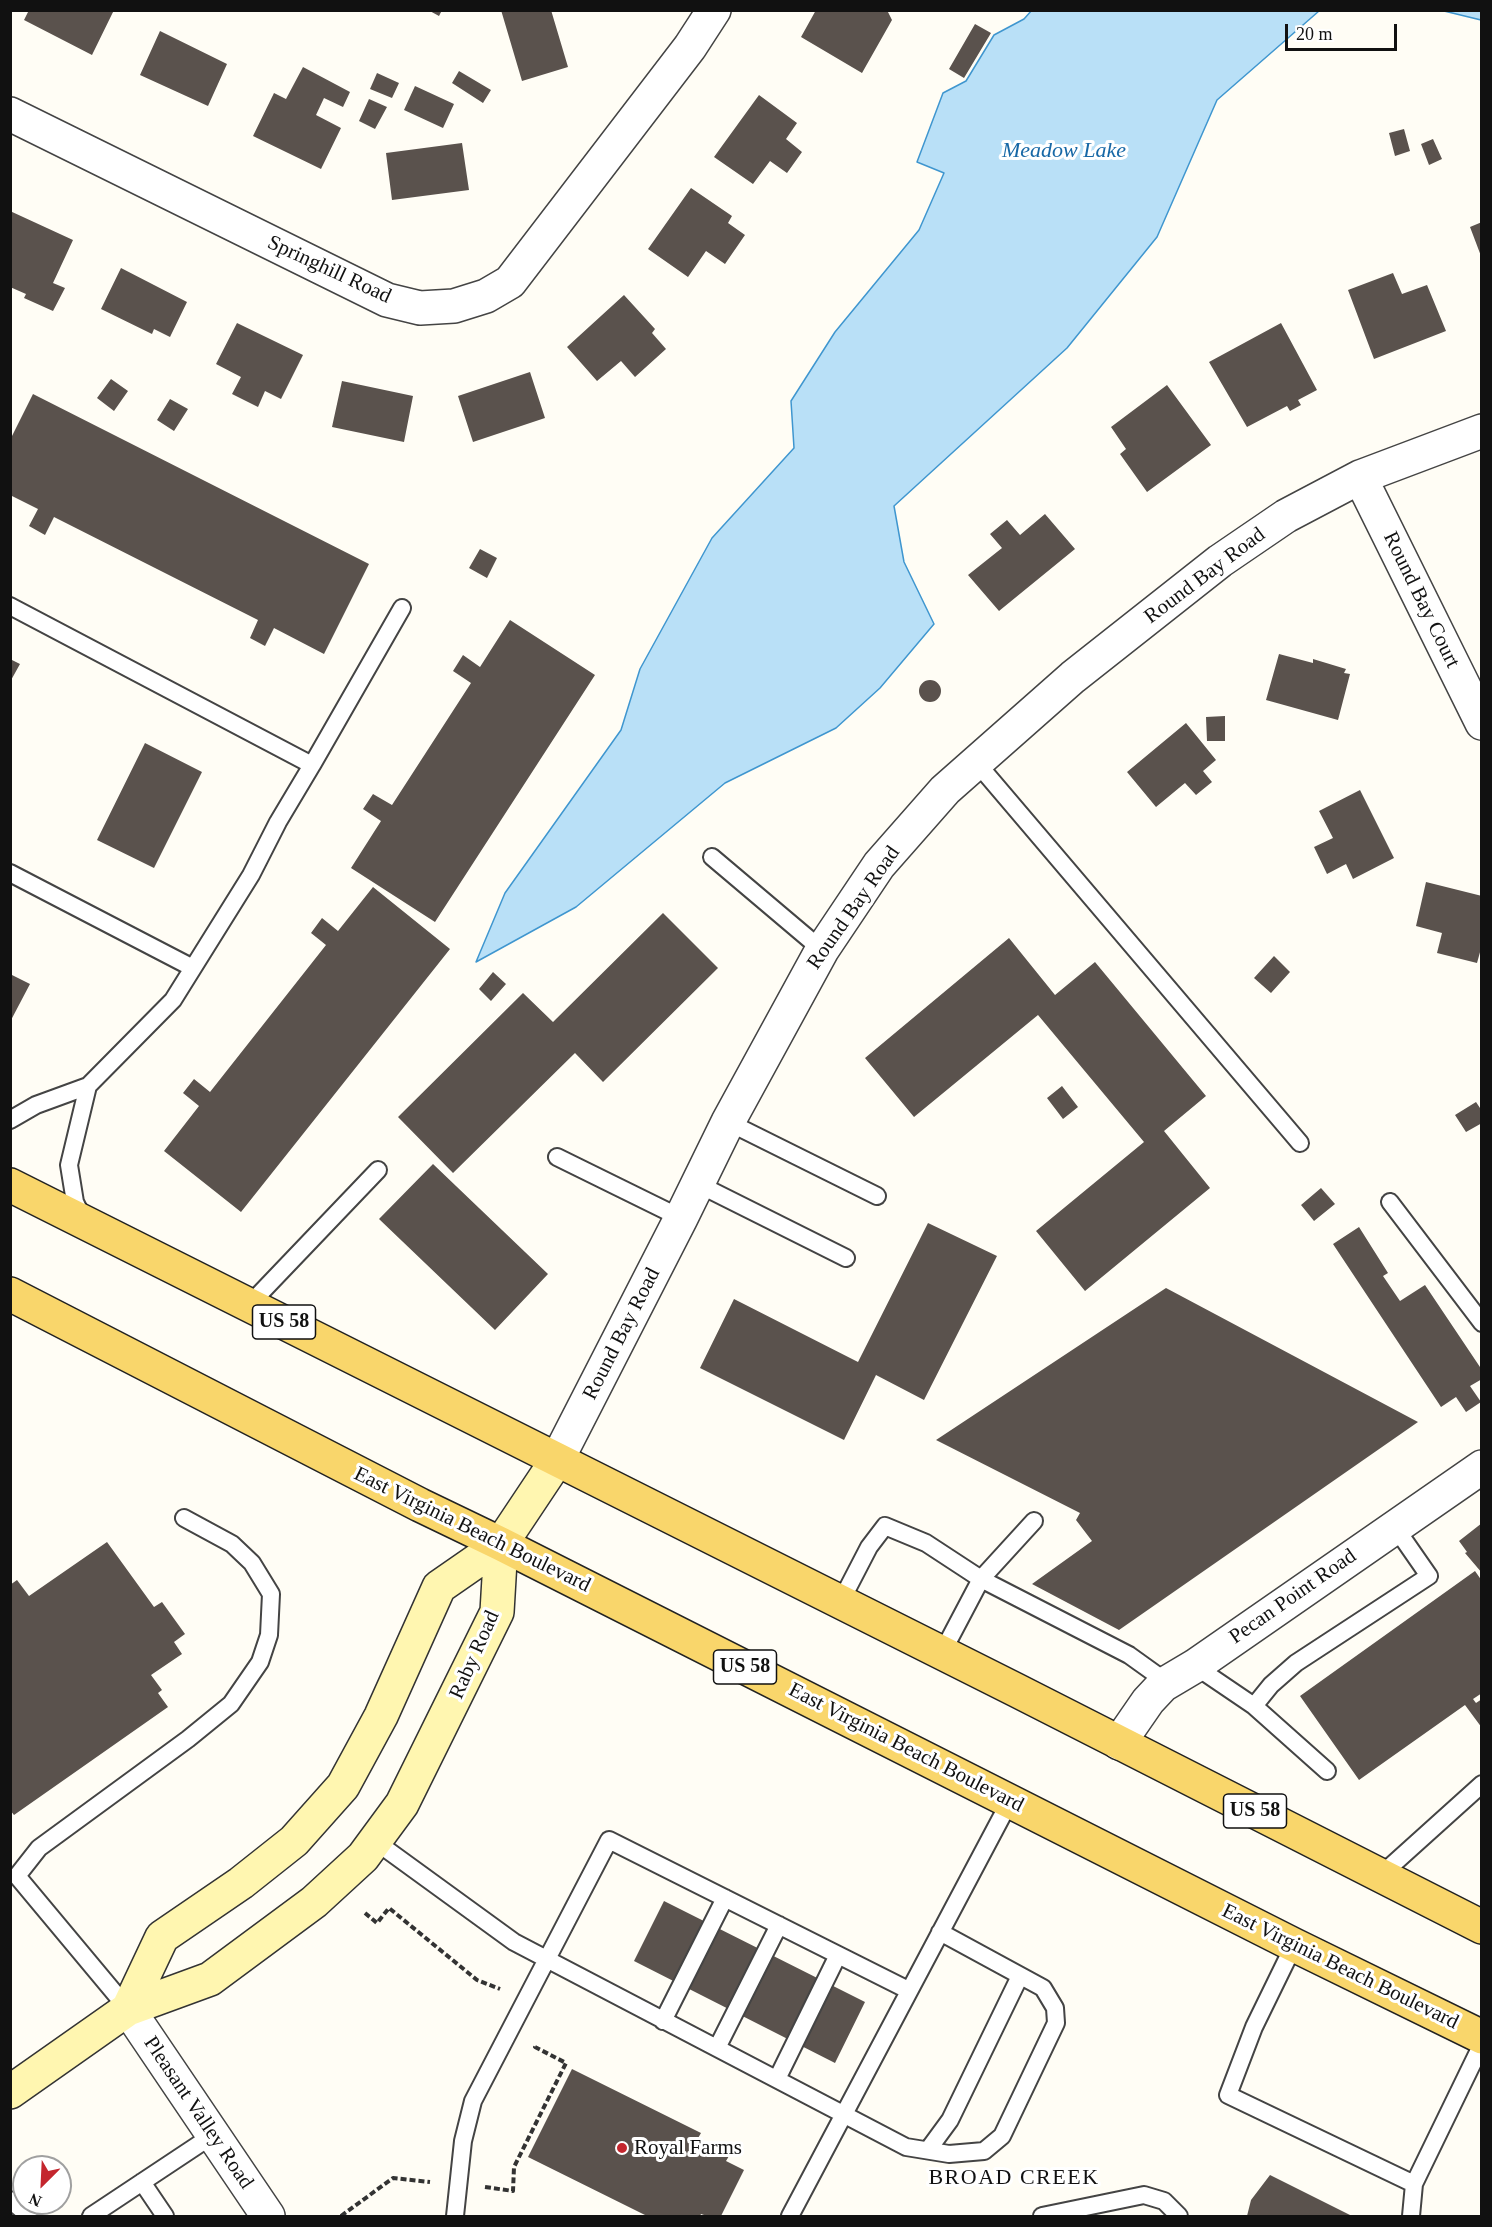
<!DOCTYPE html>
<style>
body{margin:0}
#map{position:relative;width:1492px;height:2227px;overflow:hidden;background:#fffdf5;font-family:"Times New Roman",serif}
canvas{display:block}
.frame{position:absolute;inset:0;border:12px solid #111;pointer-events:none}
.north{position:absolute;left:12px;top:2155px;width:60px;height:60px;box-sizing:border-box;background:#fff;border:2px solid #a0a0a0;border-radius:50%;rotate:204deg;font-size:16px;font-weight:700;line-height:24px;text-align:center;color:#111}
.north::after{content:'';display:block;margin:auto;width:21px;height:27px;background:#c4262e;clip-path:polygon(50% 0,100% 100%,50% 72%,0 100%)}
.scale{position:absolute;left:1285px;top:24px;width:112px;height:27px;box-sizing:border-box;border:3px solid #111;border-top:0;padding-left:8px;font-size:18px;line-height:21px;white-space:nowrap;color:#111;-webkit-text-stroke:4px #fff;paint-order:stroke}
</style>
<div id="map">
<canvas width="1492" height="2227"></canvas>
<div class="frame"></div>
<div class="north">N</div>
<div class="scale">20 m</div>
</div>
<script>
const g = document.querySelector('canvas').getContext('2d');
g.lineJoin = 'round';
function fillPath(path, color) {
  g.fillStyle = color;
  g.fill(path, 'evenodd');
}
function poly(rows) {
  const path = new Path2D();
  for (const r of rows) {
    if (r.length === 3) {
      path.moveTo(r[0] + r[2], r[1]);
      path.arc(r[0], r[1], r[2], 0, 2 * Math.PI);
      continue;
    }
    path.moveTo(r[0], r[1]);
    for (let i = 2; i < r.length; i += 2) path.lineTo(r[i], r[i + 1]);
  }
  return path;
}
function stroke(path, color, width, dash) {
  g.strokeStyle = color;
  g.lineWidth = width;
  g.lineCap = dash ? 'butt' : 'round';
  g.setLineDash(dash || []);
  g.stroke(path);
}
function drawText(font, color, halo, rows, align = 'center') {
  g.font = font + ' "Times New Roman",serif';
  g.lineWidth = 6;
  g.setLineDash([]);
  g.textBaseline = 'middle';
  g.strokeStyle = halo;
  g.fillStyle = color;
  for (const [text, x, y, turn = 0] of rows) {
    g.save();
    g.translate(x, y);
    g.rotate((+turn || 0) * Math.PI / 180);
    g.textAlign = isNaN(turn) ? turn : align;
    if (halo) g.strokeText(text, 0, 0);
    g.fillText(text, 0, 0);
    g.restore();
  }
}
const water = poly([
 [1032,10,1319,11,1217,100,1157,237,1067,348,894,506,904,562,934,624,880,688,836,728,725,783,576,907,476,962,505,893,621,730,640,669,712,538,794,448,791,401,835,332,919,230,944,173,917,162,943,93,966,81,994,35,1024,19,1032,10],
 [1444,11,1481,11,1481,20,1444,11]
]);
fillPath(water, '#b9e0f7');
stroke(water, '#3f96cf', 1.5);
fillPath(poly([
 [29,10,114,10,92,55,24,20],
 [428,10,442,10,439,16],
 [501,10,551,10,568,67,522,81],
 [816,10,887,10,892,20,862,73,801,37],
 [975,24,991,33,964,78,949,69],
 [160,31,227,64,208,106,140,75],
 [303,67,350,92,343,107,324,98,316,115,341,128,321,169,253,136,274,93,286,99],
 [459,71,491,90,483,103,452,83],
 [377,73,399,83,392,98,370,89],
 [415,86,454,104,443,128,404,110],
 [759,95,797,123,786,139,802,152,787,173,770,161,753,184,714,157],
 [369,99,387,107,375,129,359,121],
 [1404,129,1410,151,1395,156,1389,133],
 [1433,139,1442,159,1429,165,1421,144],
 [462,143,469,190,392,200,386,153],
 [691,188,732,216,728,223,745,235,725,264,706,251,688,277,648,249],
 [10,211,73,240,53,283,65,288,53,311,24,298,26,294,10,287],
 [1482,222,1482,256,1481,256,1470,227],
 [121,268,187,302,170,337,154,329,152,334,101,309],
 [1393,273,1402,294,1427,285,1446,331,1374,359,1348,290],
 [624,295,655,329,652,333,666,349,635,377,621,361,597,381,567,347],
 [237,323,303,355,281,399,265,391,258,407,232,394,241,377,216,364],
 [1281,323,1317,390,1298,400,1301,405,1290,411,1287,406,1247,427,1209,362],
 [530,372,545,418,473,442,458,396],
 [111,379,128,391,114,411,97,398],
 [342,381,413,396,404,442,332,427],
 [1167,385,1211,445,1147,492,1120,454,1126,449,1111,427],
 [33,394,369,564,324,654,274,628,265,646,250,638,258,620,54,517,45,535,29,526,38,509,10,495,10,440],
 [170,399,188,409,174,431,157,420],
 [1045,514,1075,549,999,611,968,575,1002,548,990,534,1007,520,1020,535],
 [480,549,497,558,487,578,469,568],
 [510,620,595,675,435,922,351,868,381,821,363,809,373,794,392,805,471,683,453,671,463,655,480,667],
 [1279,654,1313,663,1313,659,1346,669,1344,673,1350,674,1338,720,1266,700],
 [10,659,20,664,10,682],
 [930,691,11],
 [1225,716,1225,741,1207,741,1206,717],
 [1186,723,1216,760,1203,771,1212,782,1196,795,1185,783,1156,807,1127,772],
 [145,743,202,772,154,868,97,840],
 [1360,790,1394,858,1353,879,1346,864,1327,874,1314,847,1333,838,1319,811],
 [1426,882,1482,896,1482,945,1477,963,1437,953,1442,933,1416,926],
 [373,887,450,949,241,1212,164,1151,199,1106,183,1093,194,1079,210,1092,326,945,311,933,322,918,338,931],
 [663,913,718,968,603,1082,575,1053,453,1173,398,1117,523,993,553,1022],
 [1009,938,1055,995,1095,962,1206,1096,1164,1131,1210,1188,1085,1291,1036,1231,1144,1142,1038,1015,914,1117,865,1058],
 [1274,956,1290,972,1271,993,1254,978],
 [493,972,506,984,491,1001,479,989],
 [10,974,30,984,10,1022],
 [1062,1086,1078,1107,1063,1119,1047,1098],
 [1476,1102,1482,1111,1482,1123,1466,1132,1455,1115],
 [433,1164,548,1274,495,1330,379,1219],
 [1321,1188,1335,1204,1314,1221,1301,1205],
 [928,1223,997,1256,924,1400,876,1375,844,1440,700,1368,734,1299,858,1362],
 [1359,1227,1388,1273,1383,1276,1400,1301,1425,1285,1482,1370,1482,1379,1470,1386,1481,1402,1466,1412,1456,1397,1441,1407,1333,1244],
 [1166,1288,1418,1422,1119,1630,1032,1584,1092,1541,1076,1520,1080,1513,936,1440],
 [1482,1523,1482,1573,1465,1553,1467,1552,1459,1541],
 [107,1542,154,1607,162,1602,185,1634,174,1642,182,1654,151,1675,162,1690,158,1693,168,1707,14,1815,10,1810,10,1585,17,1580,29,1596],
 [1475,1571,1482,1581,1482,1693,1473,1699,1476,1703,1482,1699,1482,1728,1465,1705,1359,1780,1300,1696],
 [664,1901,865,2002,835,2063,634,1961],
 [572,2069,701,2133,697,2140,729,2156,726,2161,744,2170,721,2216,707,2216,701,2214,700,2216,647,2216,528,2157],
 [1270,2175,1352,2216,1247,2216,1251,2200]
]), '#5a524d');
const lane = poly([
 [10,606,312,765,278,822,251,875,173,1000,88,1086,36,1105,10,1120],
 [976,762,1300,1143],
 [312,765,402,608],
 [712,857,822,950],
 [10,873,193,968],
 [728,1122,877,1196],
 [557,1157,681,1218],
 [698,1184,846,1258],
 [1390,1202,1482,1323],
 [83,1218,75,1202,69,1165,88,1086],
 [250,1304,378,1170],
 [840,1603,869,1547,885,1526,926,1543,981,1579,1129,1655,1168,1683],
 [942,1653,981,1579,1034,1521],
 [1195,1666,1254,1706],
 [1327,1771,1254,1706,1271,1685,1296,1663,1429,1576,1395,1527],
 [375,1841,514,1942,906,2147,949,2154,984,2151,1002,2136,1056,2023,1055,2008,1043,1988,940,1932],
 [1381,1875,1482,1784],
 [1294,1945,1254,2027,1228,2095,1414,2184,1482,2044],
 [128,2009,17,1876,39,1848,188,1739,231,1704,260,1662,269,1635,271,1594,252,1563,232,1544,184,1518],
 [663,2021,725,1898],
 [717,2048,779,1925],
 [777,2079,838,1955],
 [928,2150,950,2120,1020,1976],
 [142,2182,165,2216],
 [10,2200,29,2216],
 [91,2216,213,2135],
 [455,2216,463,2141,473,2101,609,1840,908,1990],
 [790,2216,1010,1801],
 [1042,2216,1144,2195,1164,2201,1179,2216],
 [1411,2216,1414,2184]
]);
const street = poly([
 [10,114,387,300,420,308,454,306,486,296,510,282,690,47,714,10],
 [1360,477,1482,723],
 [557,1460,681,1218,728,1122,822,950,879,865,945,790,1073,677,1220,561,1286,516,1360,477,1482,431],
 [1119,1743,1148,1701,1163,1685,1195,1666,1482,1467],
 [128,2009,268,2216]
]);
const secondary = poly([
 [128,2009,162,1937,241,1883,294,1841,343,1786,381,1716,439,1587,501,1544,557,1460],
 [10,2092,128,2009,210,1979,314,1902,363,1857,402,1804,497,1612,501,1544]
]);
const primary = poly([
 [10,1185,1016,1690,1482,1927],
 [10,1294,420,1505,501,1544,1294,1945,1482,2037]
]);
stroke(lane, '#444', 20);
stroke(street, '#444', 36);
stroke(secondary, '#333', 36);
stroke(primary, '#222', 36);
stroke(poly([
 [365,1913,377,1923,389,1908,477,1980,500,1989],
 [485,2187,513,2191,514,2167,566,2063,535,2047,536,2045],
 [341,2216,393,2178,430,2182]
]), '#333', 4, [6, 3]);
stroke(lane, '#fff', 16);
stroke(street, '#fff', 33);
stroke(secondary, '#fff6b0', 33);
stroke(primary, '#f9d66b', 33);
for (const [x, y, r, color] of [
 [622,2148,6,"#c4262e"]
]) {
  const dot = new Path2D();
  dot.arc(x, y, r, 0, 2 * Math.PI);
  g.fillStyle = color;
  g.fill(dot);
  stroke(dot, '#fff', 2);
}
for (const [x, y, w] of [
 [284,1322,63],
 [745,1667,63],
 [1255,1811,63]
]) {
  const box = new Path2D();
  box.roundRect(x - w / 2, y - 17, w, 34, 4.5);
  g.fillStyle = '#fff';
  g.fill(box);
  stroke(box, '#111', 1.5);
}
drawText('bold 20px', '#111', null, [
 ["US 58",284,1322],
 ["US 58",745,1667],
 ["US 58",1255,1811]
]);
drawText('21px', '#111', '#fff', [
 ["Springhill Road",329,270,25],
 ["Round Bay Road",1205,576,-37],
 ["Round Bay Court",1421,600,64],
 ["Round Bay Road",854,908,-55],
 ["Round Bay Road",622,1334,-63],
 ["East Virginia Beach Boulevard",472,1530,26],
 ["Pecan Point Road",1293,1597,-35],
 ["Raby Road",475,1655,-66],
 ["East Virginia Beach Boulevard",906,1748,27],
 ["East Virginia Beach Boulevard",1340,1967,26],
 ["Pleasant Valley Road",198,2113,56]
]);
drawText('21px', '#111', '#fff', [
 ["Royal Farms",634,2148]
], 'left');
drawText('italic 22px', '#1768a6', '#fff', [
 ["Meadow Lake",1064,151]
]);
g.letterSpacing = '1.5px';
drawText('22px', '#111', '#fff', [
 ["BROAD CREEK",1014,2178]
]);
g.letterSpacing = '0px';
</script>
